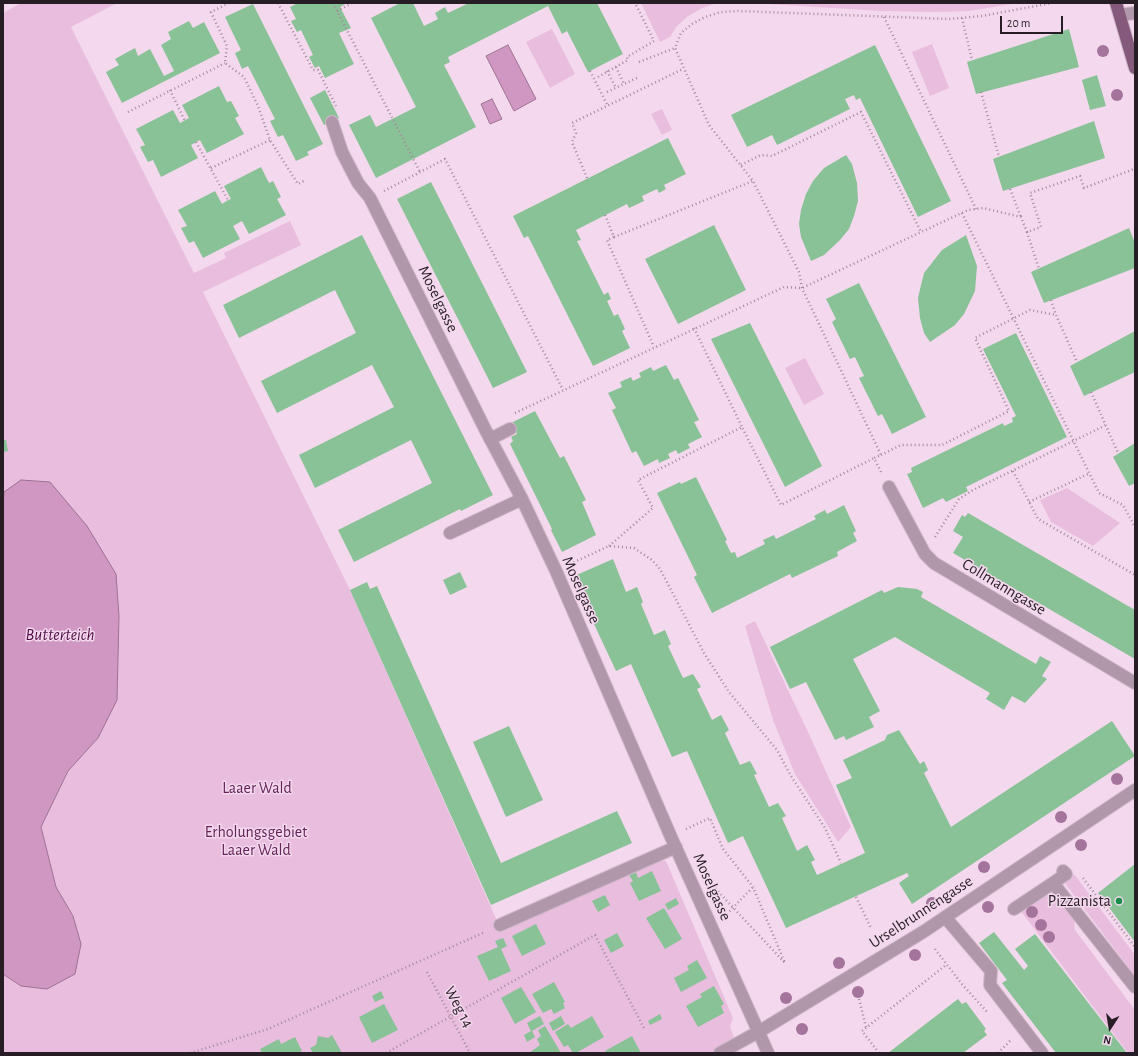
<!DOCTYPE html>
<style>
body{margin:0}
#map{position:relative;width:1138px;height:1056px;overflow:hidden;background:#f4d8ed;font-family:"Alegreya Sans",sans-serif}
canvas{display:block}
.frame{position:absolute;inset:0;border:4px solid #271d25;pointer-events:none}
.north{position:absolute;left:1090px;top:1008px;width:40px;height:40px;-webkit-text-stroke:3px #f4d8ed;paint-order:stroke;rotate:192deg;font-size:11px;font-weight:700;line-height:16px;text-align:center;color:#271d25}
.north::after{content:'';display:block;margin:auto;width:14px;height:18px;background:#271d25;clip-path:polygon(50% 0,100% 100%,50% 72%,0 100%)}
.scale{position:absolute;left:1000px;top:16px;width:63px;height:18px;box-sizing:border-box;border:2px solid #271d25;border-top:0;padding-left:5px;font-size:12px;line-height:14px;white-space:nowrap;color:#271d25;-webkit-text-stroke:3px #f4d8ed;paint-order:stroke}
</style>
<div id="map">
<canvas width="1138" height="1056"></canvas>
<div class="frame"></div>
<div class="north">N</div>
<div class="scale">20 m</div>
</div>
<script>
const g = document.querySelector('canvas').getContext('2d');
g.lineJoin = 'round';
function fillPath(path, color) {
  g.fillStyle = color;
  g.fill(path, 'evenodd');
}
function poly(rows) {
  const path = new Path2D();
  for (const r of rows) {
    path.moveTo(r[0], r[1]);
    for (let i = 2; i < r.length; i += 2) path.lineTo(r[i], r[i + 1]);
  }
  return path;
}
function stroke(path, color, width, dash) {
  g.strokeStyle = color;
  g.lineWidth = width;
  g.lineCap = dash ? 'butt' : 'round';
  g.setLineDash(dash || []);
  g.stroke(path);
}
function drawText(font, color, halo, rows, align = 'center') {
  g.font = font + ' "Alegreya Sans",sans-serif';
  g.lineWidth = 3;
  g.setLineDash([]);
  g.textBaseline = 'middle';
  g.strokeStyle = halo;
  g.fillStyle = color;
  for (const [text, x, y, turn = 0] of rows) {
    g.save();
    g.translate(x, y);
    g.rotate((+turn || 0) * Math.PI / 180);
    g.textAlign = isNaN(turn) ? turn : align;
    if (halo) g.strokeText(text, 0, 0);
    g.fillText(text, 0, 0);
    g.restore();
  }
}
fillPath(poly([
 [21,3,117,3,71,27,194,273,226,258,224,253,290,221,301,245,203,292,350,590,502,932,656,860,666,861,733,1018,730,1026,739,1053,3,1053,3,974,21,986,73,916,56,887,41,827,68,771,98,738,4,492,3,500,3,13],
 [641,3,717,3,702,8,687,17,676,27,670,37,660,42],
 [753,3,1018,3,969,11,935,12,881,11],
 [552,29,575,74,550,88,526,42],
 [932,44,949,88,930,96,912,52],
 [662,109,672,130,662,135,651,114],
 [805,358,824,394,804,405,785,368],
 [1067,488,1120,523,1093,546,1051,522,1040,500],
 [755,621,809,734,851,827,838,842,795,774,773,720,745,626],
 [1074,874,1135,955,1135,976,1064,882],
 [1052,888,1074,919,1075,930,1135,1010,1135,1053,1128,1053,1020,910]
]), '#e9bdde');
const water = poly([
 [508,45,536,99,514,111,486,56,508,45],
 [492,99,502,119,490,124,481,104,492,99],
 [21,480,50,482,87,526,116,574,119,616,117,700,98,738,68,771,41,827,56,887,73,916,81,944,75,974,47,989,21,986,3,974,3,500,4,492,21,480]
]);
fillPath(water, '#cf97c2');
stroke(water, '#9d7293', 1);
fillPath(poly([
 [298,3,347,3,340,7,351,28,339,33,354,64,325,78,319,66,315,68,309,57,313,55,301,30,297,32,291,21,296,19,290,7],
 [400,3,413,3,424,26,438,19,435,13,445,7,448,13,469,3,597,3,623,54,588,72,567,31,562,34,548,6,448,57,450,62,444,65,476,127,376,178,349,125,370,115,376,127,416,107,371,18],
 [253,4,323,144,307,152,309,155,296,161,283,135,278,137,270,121,275,119,248,66,242,69,235,53,241,50,225,17],
 [189,21,193,28,204,22,220,53,122,103,106,72,119,65,115,59,135,48,138,56,150,49,164,76,174,71,161,45,171,39,168,32],
 [1069,29,1079,67,976,94,967,62],
 [875,45,951,201,918,217,860,98,856,100,854,95,845,99,850,109,777,145,772,135,747,147,731,115],
 [1097,75,1106,106,1090,110,1082,80],
 [219,86,227,102,231,101,239,116,235,118,244,134,207,153,200,140,191,145,198,158,161,177,153,160,148,162,140,147,145,145,136,129,173,110,180,123,189,118,182,105],
 [325,90,339,118,324,125,310,98],
 [1094,121,1105,158,1003,191,993,159],
 [668,138,686,174,664,185,666,189,659,193,657,189,642,196,644,201,629,208,627,204,576,230,581,240,577,241,604,295,608,292,611,299,607,301,614,316,618,314,625,329,622,331,630,348,593,366,528,236,524,238,513,216],
 [846,155,852,164,857,183,858,201,854,216,849,229,840,240,824,255,811,261,801,237,799,224,801,210,806,194,813,181,824,168],
 [261,167,269,183,273,181,281,197,277,199,286,215,249,234,242,221,233,226,240,239,203,258,194,241,189,243,181,228,187,226,178,210,215,191,222,204,228,200,231,199,224,186],
 [431,182,527,372,493,388,397,199],
 [714,225,746,290,678,324,645,259],
 [1129,228,1135,243,1135,268,1044,303,1031,272],
 [362,235,493,495,461,511,460,509,354,562,338,530,432,483,411,440,315,488,299,455,394,407,372,365,277,413,261,381,356,333,335,290,239,338,223,305],
 [966,235,977,266,975,291,964,314,955,325,930,342,924,333,920,318,918,298,921,285,924,273,942,250],
 [859,283,926,417,892,434,882,414,878,416,859,378,864,376,855,357,850,359,832,322,836,319,826,299],
 [750,323,822,466,785,487,711,339],
 [1135,331,1135,372,1084,396,1070,366],
 [1016,333,1067,437,966,487,968,491,946,502,943,498,923,508,907,474,912,472,911,468,1003,423,1004,426,1013,422,1012,418,1016,416,983,349],
 [666,365,674,380,678,378,699,420,694,422,702,437,688,444,690,448,678,454,676,450,668,454,670,458,659,463,658,459,644,466,636,451,632,453,612,410,616,408,608,393,622,387,620,382,631,377,633,381,641,377,639,373,651,367,653,371],
 [535,411,560,458,564,456,586,500,582,502,596,535,562,552,551,530,552,529,510,444,513,441,511,437,517,434,511,423],
 [3,440,6,440,8,451,3,452],
 [1135,443,1135,483,1129,486,1113,457],
 [696,477,727,540,725,541,731,553,735,552,737,558,765,544,763,540,774,535,776,539,816,519,814,516,825,510,827,514,844,505,856,531,853,533,857,541,837,552,838,556,792,578,790,574,712,613,694,577,697,575,657,493,680,482,681,484],
 [968,513,1135,610,1135,659,953,553,963,537,953,531,962,515,965,517],
 [613,559,626,592,637,587,643,602,641,604,654,635,665,630,671,644,668,646,683,678,693,674,701,687,697,689,712,720,721,715,729,730,725,733,740,765,750,761,757,774,754,775,769,807,778,803,786,816,782,818,797,851,807,845,815,860,811,862,817,875,865,853,836,785,852,778,843,760,885,740,887,735,899,730,920,764,924,761,928,770,924,773,951,827,1112,721,1135,756,912,904,899,883,909,876,907,873,786,928,743,836,728,843,687,751,672,757,631,664,616,671,572,577],
 [460,572,467,587,450,595,443,580],
 [367,582,370,589,377,586,501,863,617,811,632,843,491,905,350,590],
 [898,587,917,589,923,592,921,597,1036,664,1040,656,1051,662,1042,676,1047,679,1025,703,1012,696,1004,710,986,699,990,693,895,637,853,659,880,711,869,717,874,727,846,740,844,736,835,740,806,682,790,689,770,647,882,590,884,593],
 [509,726,543,800,506,817,473,742],
 [1135,864,1135,942,1098,893],
 [652,871,661,891,639,901,630,883,633,881,629,875,636,872,638,878],
 [605,895,610,905,598,912,592,901],
 [676,898,679,904,668,910,665,904],
 [664,908,682,939,665,949,646,918],
 [536,924,546,944,522,956,512,936],
 [994,932,1024,970,1028,966,1015,949,1035,934,1127,1053,1056,1053,1002,983,1007,980,979,943],
 [617,933,624,946,611,953,604,940],
 [503,938,507,946,501,949,511,971,489,981,477,956,498,947,495,941],
 [697,960,707,978,681,992,674,978,689,970,687,966],
 [554,982,565,1002,563,1003,565,1008,554,1014,551,1009,543,1013,532,994],
 [714,986,724,1004,721,1006,724,1013,698,1027,686,1006,702,997,700,994],
 [521,987,536,1012,515,1024,501,998],
 [381,991,384,998,375,1002,372,996],
 [958,999,962,1004,966,1002,986,1029,984,1031,987,1035,963,1053,888,1053],
 [384,1004,398,1030,372,1043,359,1017],
 [660,1014,662,1019,650,1025,648,1021],
 [540,1016,544,1024,532,1031,535,1037,527,1042,524,1035,531,1031,527,1023],
 [561,1016,565,1024,553,1031,549,1023],
 [592,1016,604,1037,576,1053,573,1053,568,1045,564,1047,555,1032,568,1024,571,1028],
 [545,1026,561,1053,529,1053,540,1045,537,1039,541,1036,538,1030],
 [332,1035,342,1053,313,1053,310,1048,316,1045,318,1036,328,1038],
 [632,1036,641,1053,607,1053,605,1051],
 [295,1037,302,1051,298,1053,262,1053,260,1049,279,1039,281,1044]
]), '#88c296');
const minor = poly([
 [1120,15,1135,13],
 [332,122,342,152,358,183,370,198,485,429,522,499,556,571,671,837,768,1053],
 [490,439,510,429],
 [889,487,925,554,934,563,1135,683],
 [450,533,522,499],
 [1063,871,1066,874,1053,883,1135,987],
 [1014,909,1053,883],
 [945,917,991,971,990,985,1042,1053],
 [500,925,676,847],
 [720,1053,760,1031,923,932,1135,790]
]);
const major = poly([
 [1116,3,1135,68]
]);
stroke(minor, '#cfb6c9', 14);
stroke(major, '#cfb6c9', 14);
stroke(poly([
 [229,3,211,12,227,46,225,63,244,77,258,106,270,140,298,184,306,180],
 [278,3,313,70,318,70,336,106],
 [333,3,420,172],
 [337,11,352,3],
 [884,17,976,209],
 [962,18,972,60],
 [639,62,675,48],
 [616,67,624,84],
 [590,71,608,106],
 [607,71,616,88],
 [598,77,628,60,627,57,654,41,635,3],
 [170,90,185,121],
 [607,92,639,77],
 [981,92,999,157],
 [128,112,225,63],
 [196,142,228,200],
 [741,165,761,155,772,156,861,112,921,232],
 [211,168,270,140],
 [587,178,572,142,576,133,572,123,683,69],
 [1010,189,1021,217],
 [384,191,445,159,563,390],
 [962,213,1099,493,1123,505,1135,527],
 [605,215,614,237,607,240,654,347],
 [1027,232,1039,269],
 [614,237,753,181],
 [1051,300,1056,315,1077,362],
 [694,328,742,427],
 [1091,392,1118,453],
 [515,413,784,287,802,288,968,210,983,208,1021,217,1027,232,1041,227,1030,193,1080,176,1084,188,1134,169],
 [881,455,901,445,942,445,1009,411,975,338,1030,310,1056,315],
 [1013,471,1038,519,1135,575],
 [881,472,874,458,881,455,802,288,799,272,753,181,709,125,675,48,681,33,692,24,705,17,721,12,738,11,949,19,982,16,1052,3],
 [1135,483,1135,484],
 [1029,502,1090,473],
 [935,537,959,499,973,490,1106,425],
 [609,546,653,508,638,480,742,427,781,505,874,458],
 [570,564,609,546,634,548,652,560,660,569,704,653,729,692,777,750,791,776,825,828,841,863],
 [686,829,710,818,723,849,753,887,785,963,712,885],
 [1083,878,1135,947],
 [856,897,871,928],
 [724,917,753,887],
 [935,949,961,983,988,1013],
 [427,972,470,1053],
 [859,999,866,1027],
 [190,1053,268,1029,485,932],
 [386,1053,595,935,645,1030],
 [879,1053,862,1031,946,965],
 [998,1053,1011,1040]
]), '#a18c9c', 2.5, [1, 3]);
stroke(minor, '#b098aa', 12);
stroke(major, '#84597b', 12);
g.fillStyle = '#a5749c';
for (const [x, y] of [
 [1103,51],
 [1117,95],
 [1117,779],
 [1061,817],
 [1081,845],
 [984,867],
 [932,903],
 [988,907],
 [1032,912],
 [1041,925],
 [1049,937],
 [915,955],
 [839,963],
 [858,992],
 [786,998],
 [802,1029]
]) {
  g.beginPath();
  g.arc(x, y, 6, 0, 2 * Math.PI);
  g.fill();
}
for (const [x, y, r, color] of [
 [1119,901,4,"#168d48"]
]) {
  const dot = new Path2D();
  dot.arc(x, y, r, 0, 2 * Math.PI);
  g.fillStyle = color;
  g.fill(dot);
  stroke(dot, '#f4d8ed', 1.5);
}
drawText('16px', '#271d25', '#f4d8ed', [
 ["Moselgasse",438,299,64],
 ["Collmanngasse",1004,587,31],
 ["Moselgasse",581,590,66],
 ["Moselgasse",712,887,66],
 ["Urselbrunnengasse",921,912,-33],
 ["Weg 14",459,1007,62]
]);
drawText('16px', '#642359', '#f4d8ed', [
 ["Laaer Wald",257,788],
 ["Erholungsgebiet",256,832],
 ["Laaer Wald",256,850]
]);
drawText('16px', '#271d25', '#f4d8ed', [
 ["Pizzanista",1111,901]
], 'right');
drawText('italic 17px', '#4f0d45', '#f4d8ed', [
 ["Butterteich",60,635]
]);
</script>
